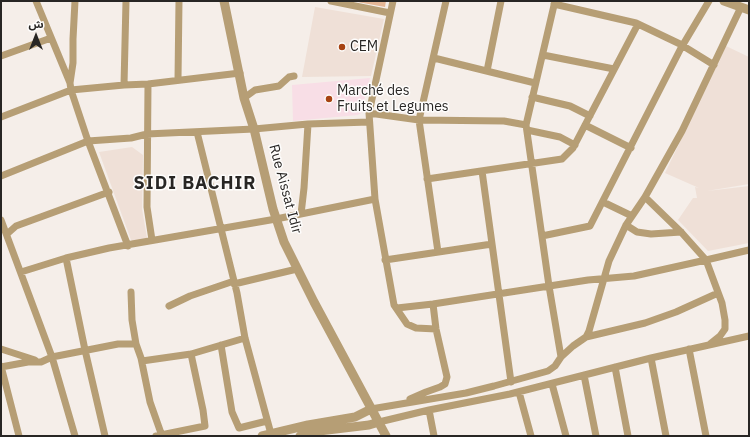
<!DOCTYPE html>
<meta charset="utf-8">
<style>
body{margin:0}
#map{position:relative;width:750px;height:437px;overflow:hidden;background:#f5eee9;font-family:"IBM Plex Sans","Noto Sans Arabic",sans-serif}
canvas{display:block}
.frame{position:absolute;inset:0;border:2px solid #282624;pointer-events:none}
.north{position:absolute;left:16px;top:16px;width:40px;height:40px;-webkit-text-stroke:3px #fefdfc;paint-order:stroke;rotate:0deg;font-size:11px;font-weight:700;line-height:16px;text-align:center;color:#282624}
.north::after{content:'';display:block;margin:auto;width:14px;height:18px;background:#282624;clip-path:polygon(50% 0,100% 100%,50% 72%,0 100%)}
</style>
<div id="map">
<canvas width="750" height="437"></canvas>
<div class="frame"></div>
<div class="north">ش</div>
</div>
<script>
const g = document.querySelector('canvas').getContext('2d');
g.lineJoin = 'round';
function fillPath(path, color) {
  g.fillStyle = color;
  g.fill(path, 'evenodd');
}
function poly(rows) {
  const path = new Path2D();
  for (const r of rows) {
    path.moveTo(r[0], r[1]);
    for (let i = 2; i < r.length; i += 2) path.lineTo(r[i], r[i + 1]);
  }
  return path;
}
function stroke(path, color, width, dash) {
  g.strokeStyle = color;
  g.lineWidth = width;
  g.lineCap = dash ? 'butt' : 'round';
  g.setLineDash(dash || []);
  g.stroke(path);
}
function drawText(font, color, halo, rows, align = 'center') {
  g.font = font + ' "IBM Plex Sans",sans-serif';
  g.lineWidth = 3;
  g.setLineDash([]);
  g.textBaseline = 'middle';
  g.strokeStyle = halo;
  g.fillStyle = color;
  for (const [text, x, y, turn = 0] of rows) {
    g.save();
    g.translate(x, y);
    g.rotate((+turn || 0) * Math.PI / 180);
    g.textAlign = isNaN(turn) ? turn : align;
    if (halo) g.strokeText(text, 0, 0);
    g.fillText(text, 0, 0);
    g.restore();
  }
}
fillPath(poly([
 [370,78,361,113,358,115,293,121,292,85]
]), '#f8dee6');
fillPath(poly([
 [315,7,384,19,371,76,302,77],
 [726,46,749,57,749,184,707,191,749,186,749,243,708,251,678,220,693,198,697,198,695,187,699,188,665,173],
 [132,147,143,155,142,209,147,238,146,242,135,244,131,240,99,152]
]), '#efe0d7');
fillPath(poly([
 [352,1,386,1,385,7]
]), '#e5b796');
stroke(poly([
 [36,1,70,83,71,90,88,141,128,246],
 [331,1,390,13],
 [393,1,369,113,375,199,394,305,407,324,416,328,436,329],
 [555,1,526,125,549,286,561,357],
 [554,4,636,23,680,44,714,65],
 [741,7,682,131,645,197,681,232,706,260,749,250],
 [543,55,614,69],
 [1,56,51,38],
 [434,58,535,83],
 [487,71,501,1],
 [178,79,179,1],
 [70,83,73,63,73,39,75,1],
 [148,84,147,207,152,240],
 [124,85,126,1],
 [532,97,570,106,590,116],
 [244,98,255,90,279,86,289,77,294,76],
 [369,113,419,120,504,121,526,125],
 [1,117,71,90,124,85,148,84,240,73],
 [585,125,631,148],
 [527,130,560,137,575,145],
 [197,132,237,293,245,338,271,434],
 [482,171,511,382],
 [1,176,88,141,131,138,147,134,254,129,308,124,369,122],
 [427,179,562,159,573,148,638,24],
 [603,202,632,216],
 [301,214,304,188,308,124],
 [1,220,52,357,75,436],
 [626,225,637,232,651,234,681,232],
 [7,234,16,226,109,192],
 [542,236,590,226,681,48,709,1],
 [438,252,419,120,446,1],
 [66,258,85,350,105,436],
 [385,260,492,244],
 [21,272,66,258,109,248,276,219,375,199],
 [234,284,297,269],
 [131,292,132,320,136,344,141,358,150,402,162,436],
 [169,306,190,296,234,281],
 [397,308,433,304,588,280,634,276,706,260,722,303,725,320,725,329,720,336,710,344],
 [586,337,645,323,676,312,718,293],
 [221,345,232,412,239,428,267,421],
 [1,349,35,360],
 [689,349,706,436],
 [651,358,666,436],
 [142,361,191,354,245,338],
 [1,366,19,436],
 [1,367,28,362,41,362,52,357,118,344,136,344],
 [615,367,628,436],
 [584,375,596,436],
 [552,384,566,436],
 [519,392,531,436],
 [410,399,426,392,440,387,445,384,447,377,436,329,433,304],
 [371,409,466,393,494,386,548,371,555,366,561,357,573,346,586,337,589,331,609,261,626,225,645,197],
 [429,410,434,436],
 [379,422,429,410,510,394,651,358,749,336],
 [156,436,205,426,203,410,191,354]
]), '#b69e75', 7);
stroke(poly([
 [224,1,244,98,254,129,273,209,284,242,314,302,386,436],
 [724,1,749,10],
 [262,436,308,425,355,417,371,409],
 [300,436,319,431,369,425,379,422]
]), '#b69e75', 9);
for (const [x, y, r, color] of [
 [342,47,4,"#a74312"],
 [329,99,4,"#a74312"]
]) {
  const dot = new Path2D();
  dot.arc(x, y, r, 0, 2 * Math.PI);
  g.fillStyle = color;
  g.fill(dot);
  stroke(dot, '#fefdfc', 1.5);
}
drawText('14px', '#282624', '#fefdfc', [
 ["CEM",350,47],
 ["Marché des",337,91],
 ["Fruits et Legumes",337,107]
], 'left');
drawText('14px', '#282624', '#fefdfc', [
 ["Rue Aissat Idir",285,189,75]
]);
g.letterSpacing = '1px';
drawText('bold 18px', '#282624', '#fefdfc', [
 ["SIDI BACHIR",195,184]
]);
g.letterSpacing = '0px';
</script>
